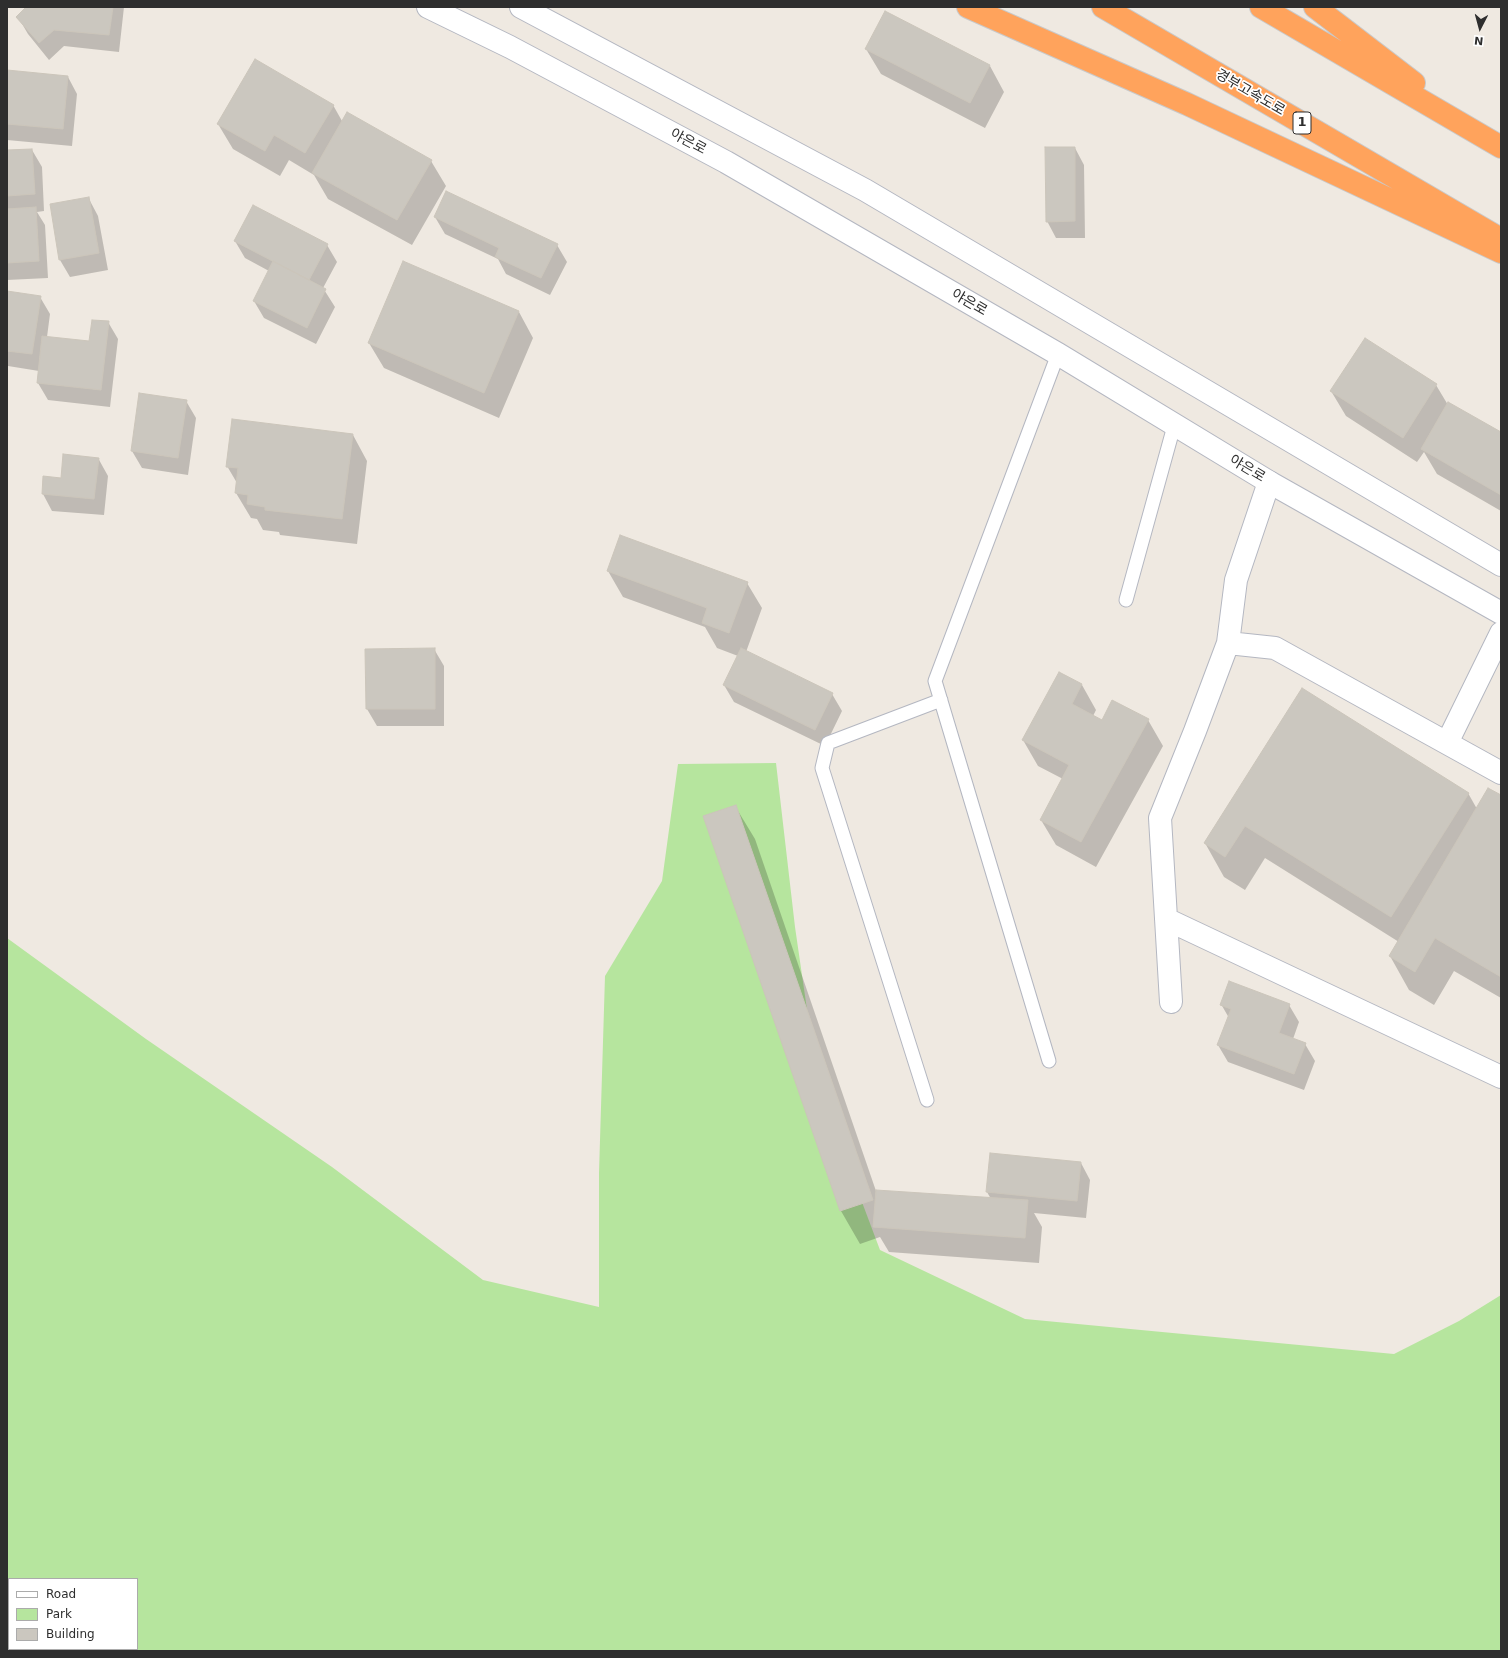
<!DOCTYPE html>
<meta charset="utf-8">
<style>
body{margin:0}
#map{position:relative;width:1508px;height:1658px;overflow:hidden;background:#efe9e1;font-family:"DejaVu Sans",sans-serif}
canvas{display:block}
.frame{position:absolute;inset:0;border:8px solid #2e2e2e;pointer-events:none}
.legend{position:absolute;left:8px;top:1578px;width:130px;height:72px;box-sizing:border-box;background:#fff;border:1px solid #ababab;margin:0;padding:5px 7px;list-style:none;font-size:12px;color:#2e2e2e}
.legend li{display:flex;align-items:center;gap:8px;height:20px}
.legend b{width:20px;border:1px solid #ababab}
.north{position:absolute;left:1460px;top:8px;width:40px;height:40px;-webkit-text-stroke:3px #fff;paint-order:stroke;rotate:186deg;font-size:11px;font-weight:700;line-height:16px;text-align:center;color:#2e2e2e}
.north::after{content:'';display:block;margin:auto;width:14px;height:18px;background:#2e2e2e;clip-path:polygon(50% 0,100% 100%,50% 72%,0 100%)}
</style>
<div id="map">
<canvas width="1508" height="1658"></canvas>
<div class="frame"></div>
<ul class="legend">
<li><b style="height:5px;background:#fff"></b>Road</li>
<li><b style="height:11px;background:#b6e59e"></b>Park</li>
<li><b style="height:11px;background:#cbc7bf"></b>Building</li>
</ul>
<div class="north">N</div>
</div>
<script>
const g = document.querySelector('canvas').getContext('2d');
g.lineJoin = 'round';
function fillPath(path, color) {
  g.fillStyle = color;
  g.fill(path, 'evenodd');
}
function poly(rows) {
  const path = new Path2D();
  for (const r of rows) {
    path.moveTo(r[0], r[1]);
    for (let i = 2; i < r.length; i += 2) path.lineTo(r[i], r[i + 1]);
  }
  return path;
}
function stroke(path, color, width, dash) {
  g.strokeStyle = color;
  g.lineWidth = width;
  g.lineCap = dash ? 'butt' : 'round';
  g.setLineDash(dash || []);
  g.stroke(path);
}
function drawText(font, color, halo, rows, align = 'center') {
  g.font = font + ' "DejaVu Sans","Noto Sans KR",sans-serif';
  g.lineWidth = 3.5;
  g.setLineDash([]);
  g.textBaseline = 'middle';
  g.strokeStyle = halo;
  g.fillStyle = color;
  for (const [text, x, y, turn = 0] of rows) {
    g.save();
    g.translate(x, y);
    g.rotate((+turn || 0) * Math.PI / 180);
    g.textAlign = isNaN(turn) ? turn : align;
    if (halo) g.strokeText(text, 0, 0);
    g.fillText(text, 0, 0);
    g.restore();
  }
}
fillPath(poly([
 [776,763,795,927,818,1085,880,1250,1025,1319,1394,1354,1459,1321,1501,1295,1501,1651,7,1651,7,938,146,1039,332,1167,483,1280,599,1307,599,1173,605,976,662,881,678,764],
 [9,1579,137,1579,137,1649,9,1649]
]), '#b6e59e');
fillPath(poly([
 [27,7,124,7,119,52,64,46,49,60,28,34,18,17],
 [886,12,990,66,1004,92,985,128,881,74,866,49],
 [7,71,68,77,77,94,72,146,7,140],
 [333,105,342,121,431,161,446,186,412,245,328,199,314,175,289,160,280,176,233,149,218,124],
 [1075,148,1084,165,1085,238,1056,238,1047,221],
 [32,150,42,167,44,211,37,212,45,225,48,278,7,280,7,151],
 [89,199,98,216,108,270,70,277,60,260,51,205],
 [435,217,557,245,567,262,550,295,506,274,498,259,445,234],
 [235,241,327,245,337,262,323,288,335,307,316,344,264,318,254,301,269,271,245,258],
 [404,263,519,312,533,338,499,418,384,368,369,343],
 [7,292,40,297,50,314,47,337,90,342,108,322,118,339,110,407,48,400,38,383,39,371,8,366],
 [1436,385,1448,405,1501,433,1501,511,1437,474,1424,452,1417,462,1346,416,1331,391],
 [186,401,196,418,188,475,142,468,132,451],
 [353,435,367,461,357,544,280,535,279,532,263,530,257,519,251,518,236,493,237,483,227,466],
 [98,458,108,476,104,515,52,511,43,494,62,479],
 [608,571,747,583,762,608,746,652,832,694,842,711,825,746,734,702,724,685,738,656,717,648,705,627,623,597],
 [434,649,444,666,444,726,377,726,367,709],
 [1060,673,1082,685,1096,710,1093,716,1102,721,1148,720,1163,746,1096,867,1056,845,1041,820,1063,779,1038,766,1023,740],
 [1302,689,1468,793,1477,809,1501,797,1501,998,1454,971,1434,1005,1409,990,1390,956,1399,942,1265,858,1245,890,1224,877,1205,843],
 [735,806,755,839,876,1191,991,1199,987,1192,1081,1163,1090,1180,1086,1218,1034,1213,1042,1227,1039,1263,889,1252,880,1237,860,1244,841,1211],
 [1221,1004,1289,1005,1299,1022,1293,1039,1305,1044,1315,1061,1304,1090,1228,1062,1218,1045,1229,1018]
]), '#0003');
const building = poly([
 [26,7,113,7,109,35,54,30,39,43,16,17,26,7],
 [885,11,990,65,970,103,865,49,885,11],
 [255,59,334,105,305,153,274,135,265,151,217,124,255,59],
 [7,70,68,76,63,129,7,124,7,70],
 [347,112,432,160,397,220,312,173,347,112],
 [1045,147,1075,147,1075,221,1046,222,1045,147],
 [32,149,35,194,7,196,7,150,32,149],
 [446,191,558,244,541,278,495,257,499,248,434,217,446,191],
 [89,197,99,253,59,260,50,204,89,197],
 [253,205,328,244,309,280,234,241,253,205],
 [36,207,39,261,7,263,7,209,36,207],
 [273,261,326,289,307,328,253,301,273,261],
 [403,261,519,311,484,393,368,343,403,261],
 [7,291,41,296,32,354,7,351,7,291],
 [92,320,109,321,101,390,37,383,42,336,89,341,92,320],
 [1365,338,1437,384,1403,438,1330,391,1365,338],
 [139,393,187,400,178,458,131,451,139,393],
 [1448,402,1501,432,1501,495,1421,449,1448,402],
 [232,419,353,434,342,519,265,510,265,507,247,504,248,495,235,493,238,468,226,467,232,419],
 [63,454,99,458,94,499,42,494,43,476,61,478,63,454],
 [620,535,748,582,729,633,702,623,707,608,607,571,620,535],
 [435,648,435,709,366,709,365,649,435,648],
 [741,648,833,693,815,730,723,685,741,648],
 [1059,672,1082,684,1072,704,1102,720,1112,700,1149,719,1081,842,1040,820,1069,765,1022,740,1059,672],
 [1302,688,1469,793,1391,917,1245,826,1225,857,1204,843,1302,688],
 [1488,788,1501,795,1501,977,1435,938,1415,972,1389,956,1488,788],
 [736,805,873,1200,840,1211,703,816,736,805],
 [1229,981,1290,1004,1279,1033,1306,1043,1294,1074,1217,1045,1231,1009,1220,1005,1229,981],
 [990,1153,1081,1162,1077,1201,986,1192,990,1153],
 [876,1190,1028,1200,1025,1238,873,1227,876,1190]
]);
fillPath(building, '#cbc7bf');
stroke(building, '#cbc5ba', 1);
const service = poly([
 [1126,600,1174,426],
 [1049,1061,935,681,1058,354],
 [927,1100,822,768,828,743,941,700]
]);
const minor = poly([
 [1269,482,1236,580,1228,643,1275,648,1501,773],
 [1447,743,1501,633],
 [1166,919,1501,1077],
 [1171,1002,1160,818,1195,731,1228,643]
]);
const secondary = poly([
 [428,7,510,47,726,162,1058,354,1269,482,1501,613],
 [521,7,865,190,1501,565]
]);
const motorway = poly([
 [968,7,1187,104,1501,252],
 [1103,7,1499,238],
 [1261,7,1501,147],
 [1315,7,1414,83]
]);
stroke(service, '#b4b7c1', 15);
stroke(minor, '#b4b7c1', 24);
stroke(secondary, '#b4b7c1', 24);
stroke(motorway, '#c9c9c9', 24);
stroke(service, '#fff', 13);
stroke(minor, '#fff', 22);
stroke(secondary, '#fff', 22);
stroke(motorway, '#ffa35c', 22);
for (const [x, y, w] of [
 [1302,123,18]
]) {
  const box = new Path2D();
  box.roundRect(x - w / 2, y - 11, w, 22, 3);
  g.fillStyle = '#fff';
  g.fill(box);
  stroke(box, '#2e2e2e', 1);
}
drawText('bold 13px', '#2e2e2e', null, [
 ["1",1302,123]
]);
drawText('14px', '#2e2e2e', '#fff', [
 ["경부고속도로",1250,93,30],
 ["야은로",688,142,28],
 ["야은로",969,303,30],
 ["야은로",1247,469,31]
]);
</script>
